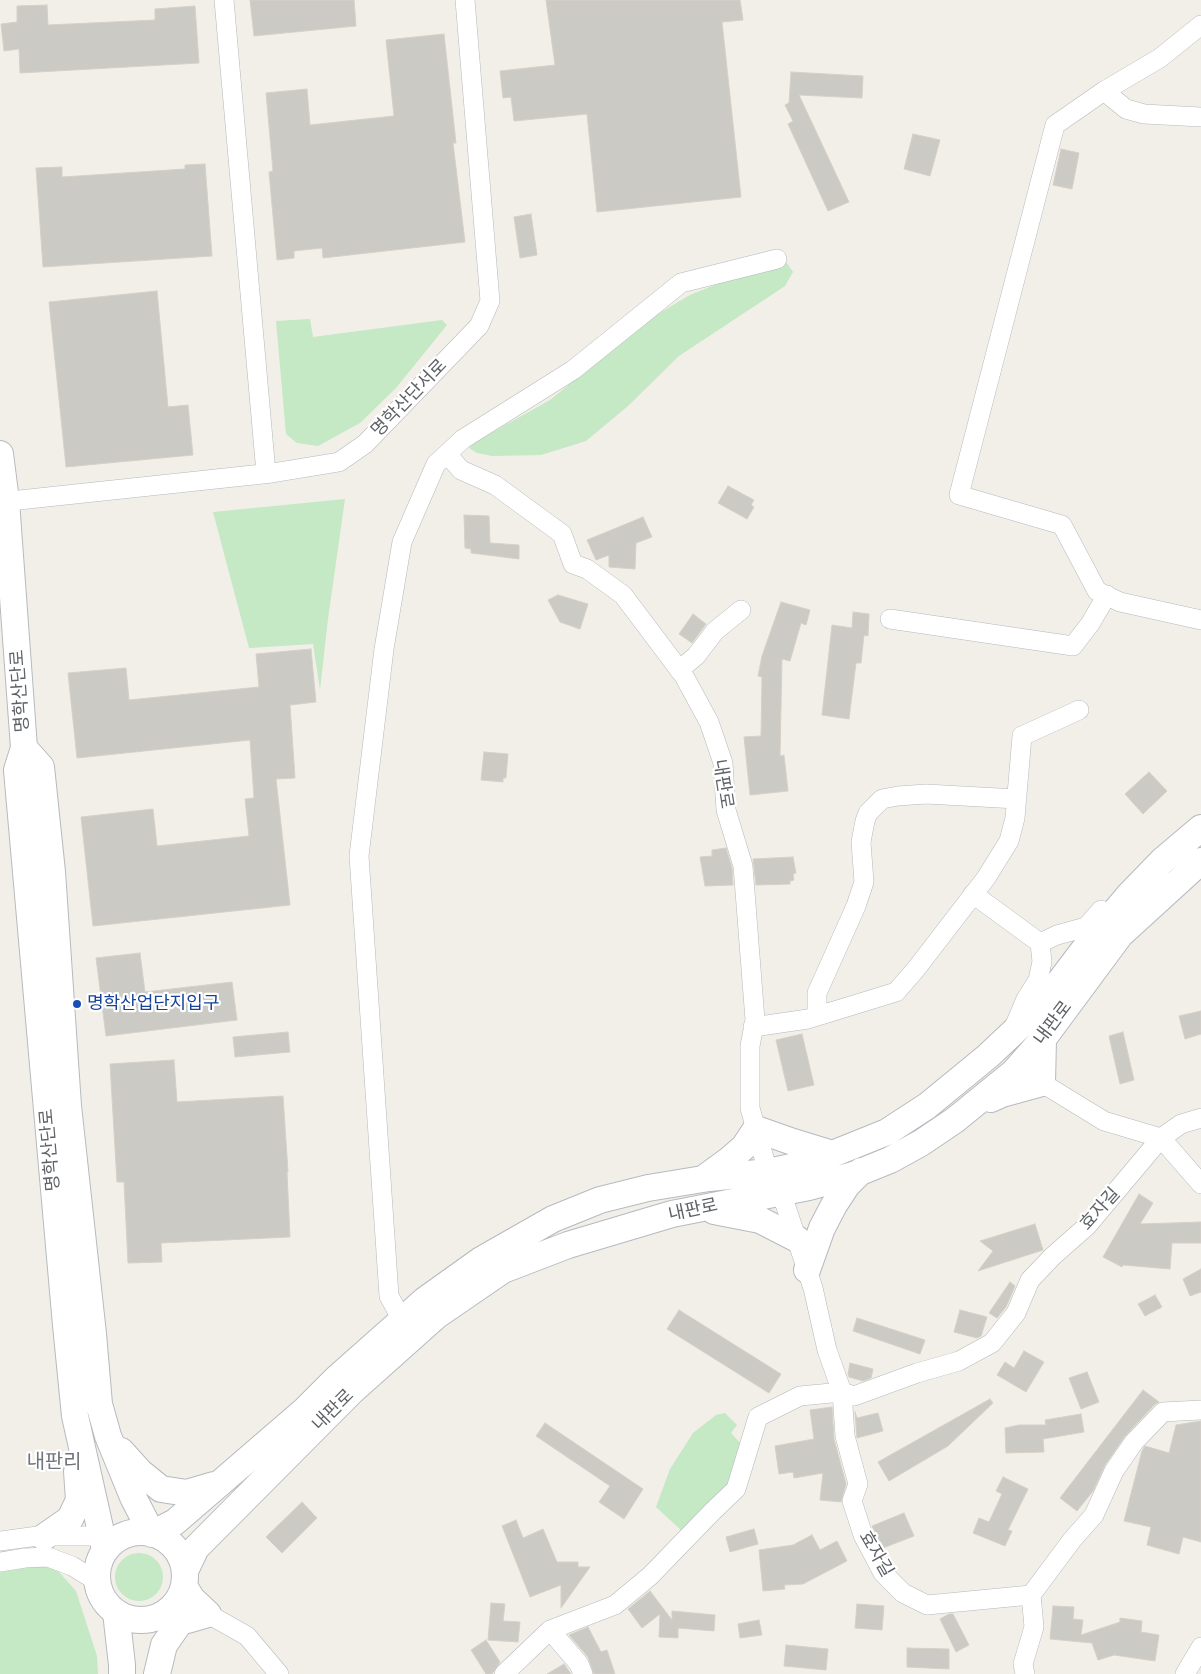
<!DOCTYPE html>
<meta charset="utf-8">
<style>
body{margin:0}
canvas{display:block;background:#f1efe8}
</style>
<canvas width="1201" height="1674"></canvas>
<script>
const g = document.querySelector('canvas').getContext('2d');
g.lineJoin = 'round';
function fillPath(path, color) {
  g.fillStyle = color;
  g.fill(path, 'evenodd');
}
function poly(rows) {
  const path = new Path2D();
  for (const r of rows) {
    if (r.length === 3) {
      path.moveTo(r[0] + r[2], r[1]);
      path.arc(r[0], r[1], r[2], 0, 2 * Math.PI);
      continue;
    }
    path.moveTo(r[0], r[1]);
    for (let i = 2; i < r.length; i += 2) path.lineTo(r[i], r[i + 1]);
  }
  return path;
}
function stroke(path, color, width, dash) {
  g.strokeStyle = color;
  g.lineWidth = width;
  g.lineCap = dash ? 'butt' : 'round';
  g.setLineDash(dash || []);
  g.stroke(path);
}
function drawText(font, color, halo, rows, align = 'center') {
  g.font = font + ' Quicksand,"Noto Sans KR",sans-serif';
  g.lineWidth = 4.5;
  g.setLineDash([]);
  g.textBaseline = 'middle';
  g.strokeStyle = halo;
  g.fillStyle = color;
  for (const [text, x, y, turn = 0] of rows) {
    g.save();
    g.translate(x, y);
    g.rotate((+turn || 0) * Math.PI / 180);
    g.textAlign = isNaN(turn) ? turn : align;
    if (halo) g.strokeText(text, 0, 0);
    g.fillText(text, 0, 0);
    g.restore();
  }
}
fillPath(poly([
 [787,263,793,272,785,286,679,356,628,406,586,441,541,455,492,456,477,453,469,448,475,442,550,400,651,318,690,295,739,275],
 [310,319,313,337,442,320,447,325,396,388,360,423,318,446,297,443,286,434,276,321],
 [345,499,328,619,320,690,313,644,249,648,213,512],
 [725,1413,737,1425,731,1433,742,1445,728,1487,682,1531,656,1507,670,1469,693,1433,716,1415],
 [139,1577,24],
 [44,1564,59,1572,76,1591,97,1656,98,1674,0,1674,0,1571]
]), '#c5e8c5');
const building = poly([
 [250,0,354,0,356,26,254,36,250,0],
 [546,0,740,0,743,20,722,22,741,197,597,212,587,114,514,121,511,97,503,98,500,71,555,65,546,0],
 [47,5,48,25,155,20,155,9,195,6,199,63,20,73,19,49,4,51,1,24,17,22,17,6,47,5],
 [444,34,456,143,453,143,465,242,323,258,322,248,294,251,294,258,277,260,269,172,273,171,266,93,307,89,310,125,394,116,386,40,444,34],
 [791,72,863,76,862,98,799,95,849,202,828,211,788,124,793,121,785,105,789,103,791,72],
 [913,134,940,140,930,176,904,169,913,134],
 [1061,149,1079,153,1072,189,1053,185,1061,149],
 [205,164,212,256,43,267,36,168,62,167,62,177,185,169,185,165,205,164],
 [531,214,537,255,520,258,514,217,531,214],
 [157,291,168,407,188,405,193,455,66,467,49,302,157,291],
 [728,486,754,500,751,505,754,507,747,519,718,503,728,486],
 [464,515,489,516,490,543,519,545,519,559,471,553,471,549,465,548,464,515],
 [643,517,652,537,636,543,635,569,609,567,609,555,596,560,587,540,643,517],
 [558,595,588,604,580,629,560,622,548,600,558,595],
 [781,602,810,610,806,625,801,623,790,661,782,659,780,756,784,755,788,791,750,795,744,737,761,736,762,677,758,676,762,656,781,602],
 [853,612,869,614,868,636,864,635,861,663,856,663,849,719,822,715,832,625,852,628,853,612],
 [693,614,706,624,692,643,679,634,693,614],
 [311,649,316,702,290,705,295,778,276,779,290,905,93,926,81,817,153,809,157,846,249,836,245,799,254,798,250,740,77,758,68,673,126,668,129,700,259,687,256,654,311,649],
 [484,752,508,754,506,778,503,778,503,782,481,780,484,752],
 [1149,772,1167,791,1143,814,1125,794,1149,772],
 [726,848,732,868,733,885,705,886,700,857,712,856,712,850,726,848],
 [793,857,796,873,793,874,794,880,790,881,790,884,756,885,753,859,793,857],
 [140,953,145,992,232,982,237,1020,106,1036,96,958,140,953],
 [1201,1011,1201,1034,1185,1039,1179,1016,1201,1011],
 [288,1032,290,1052,235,1057,233,1037,288,1032],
 [1123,1032,1134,1080,1120,1084,1109,1036,1123,1032],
 [802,1034,814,1085,788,1091,776,1040,802,1034],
 [174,1060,177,1102,283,1096,288,1172,287,1172,290,1237,161,1243,162,1262,128,1263,124,1182,117,1182,110,1064,174,1060],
 [1139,1194,1153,1203,1140,1224,1201,1222,1201,1243,1172,1243,1170,1269,1123,1265,1122,1267,1103,1257,1139,1194],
 [1035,1224,1043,1250,978,1271,993,1251,980,1241,1035,1224],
 [1201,1269,1201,1292,1190,1296,1183,1279,1201,1269],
 [1010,1282,1015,1286,1006,1307,997,1318,989,1313,1010,1282],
 [1155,1295,1162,1307,1145,1316,1138,1304,1155,1295],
 [679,1310,781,1374,769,1393,667,1329,679,1310],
 [960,1310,987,1317,981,1336,977,1338,954,1332,960,1310],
 [857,1318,925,1340,920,1354,853,1331,857,1318],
 [1024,1351,1044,1362,1026,1392,997,1375,1005,1362,1014,1368,1024,1351],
 [850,1363,873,1369,871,1378,863,1381,849,1377,848,1374,850,1363],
 [1087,1372,1099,1402,1081,1409,1069,1378,1087,1372],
 [1143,1390,1159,1402,1155,1404,1125,1436,1105,1465,1093,1491,1077,1511,1060,1498,1143,1390],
 [990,1399,993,1403,948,1446,889,1481,878,1462,990,1399],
 [832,1407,834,1439,846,1484,841,1502,820,1500,823,1473,794,1478,793,1472,779,1474,775,1446,814,1439,810,1410,832,1407],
 [855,1412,857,1418,878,1413,883,1431,857,1438,855,1412],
 [1081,1414,1084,1432,1043,1439,1044,1452,1006,1453,1005,1428,1019,1425,1046,1425,1045,1420,1081,1414],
 [1201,1421,1201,1542,1183,1537,1179,1554,1147,1545,1151,1527,1124,1521,1142,1451,1145,1446,1169,1453,1176,1425,1201,1421],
 [545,1423,643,1489,624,1519,599,1502,610,1486,536,1436,545,1423],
 [1003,1477,1028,1489,1008,1530,1012,1531,1005,1546,973,1533,979,1518,989,1522,1002,1494,996,1491,1003,1477],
 [302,1502,317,1518,282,1553,266,1537,302,1502],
 [904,1513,914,1536,883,1548,872,1526,904,1513],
 [516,1520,523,1538,543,1529,557,1562,578,1562,578,1567,590,1567,561,1608,561,1585,530,1597,502,1526,516,1520],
 [754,1529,758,1544,730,1552,726,1537,754,1529],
 [812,1535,820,1550,837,1541,847,1561,803,1584,784,1585,785,1589,763,1591,759,1550,793,1545,812,1535],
 [650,1591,672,1620,672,1611,715,1615,714,1631,678,1628,678,1638,659,1637,660,1614,642,1628,628,1609,650,1591],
 [491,1603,505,1604,503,1621,520,1622,518,1642,488,1640,491,1603],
 [857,1604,884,1606,882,1630,855,1628,857,1604],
 [1053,1606,1074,1607,1073,1619,1083,1620,1081,1635,1120,1622,1120,1618,1142,1621,1141,1632,1159,1635,1155,1661,1114,1655,1098,1660,1092,1643,1050,1639,1053,1606],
 [949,1614,953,1614,969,1645,956,1652,940,1619,949,1614],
 [759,1620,762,1635,740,1638,738,1624,759,1620],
 [588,1627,601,1652,607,1650,615,1674,594,1674,588,1657,569,1635,588,1627],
 [486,1640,500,1662,492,1674,486,1674,471,1650,486,1640],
 [786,1645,828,1649,826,1670,784,1666,786,1645],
 [907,1648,949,1649,949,1669,907,1667,907,1648],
 [564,1664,571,1674,547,1674,564,1664]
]);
fillPath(building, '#cccac5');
stroke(building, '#d6d1c6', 1);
const street = poly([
 [224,0,266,473],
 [1201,25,1160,58,1104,91,1055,125,959,495,1062,525,1097,591,1120,602,1201,620],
 [1104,91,1126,109,1144,114,1201,117],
 [447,454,461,470,495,485,562,534,573,564,587,569,623,595,684,676,709,722,723,763,726,810,743,866,755,1020,750,1046,750,1108,768,1172,781,1192,813,1288,827,1350,842,1392,845,1436,858,1484,852,1501,863,1535,883,1573,903,1593,927,1605,1031,1595,1034,1627,1023,1664,1025,1674],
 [0,502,272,473,339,462,365,444,479,326,490,301,465,0],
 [890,619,1073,646,1090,624,1107,595],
 [679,670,696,656,715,631,741,610],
 [973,894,1040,943,1042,962,1038,980,1026,999,1015,1025],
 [1040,943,1057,935,1086,927,1101,910],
 [817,1016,817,993,856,906,864,882,861,842,865,821,868,813,882,799,898,796,926,794,1017,799],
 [753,1027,808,1019,896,992,916,969,986,878,1009,841,1015,818,1022,736,1079,710],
 [1042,1083,1104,1121,1161,1138,1181,1124,1201,1118],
 [402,1320,389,1296,359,856,384,649,402,542,436,464,463,439,573,370,681,283,777,259],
 [0,1541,38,1536,101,1536,112,1539],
 [0,1562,25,1558,48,1557,72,1566,98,1582],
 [1031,1595,1072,1540,1094,1515,1114,1471,1134,1442,1163,1412,1201,1410],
 [208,1614,247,1636,279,1674],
 [550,1630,579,1664,583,1674],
 [504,1674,550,1630,615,1605,650,1576,712,1512,736,1489,758,1417,800,1396,842,1392,854,1396,917,1373,959,1361,992,1343,1016,1313,1030,1280,1053,1256,1087,1226,1161,1138,1201,1184],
 [1185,1674,1201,1647]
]);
const secondary = poly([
 [0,454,6,501,24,748,17,770,66,1325,75,1416,105,1550],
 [24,748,41,767,52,872,68,1106,93,1334,99,1404,108,1436,133,1497,152,1534],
 [991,1099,1002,1094,1042,1083,1043,1039],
 [703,1179,729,1160,744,1147,756,1129,793,1142,832,1154],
 [714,1211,760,1220,797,1239],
 [807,1270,822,1228,834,1205,847,1185,861,1171],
 [121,1451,140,1472,161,1489,187,1493,214,1485],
 [141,1576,44],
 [152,1534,175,1522,306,1409,337,1378,425,1300,481,1260,553,1219,600,1200,648,1188,709,1178,768,1172,810,1163,887,1132,927,1106,988,1056,1023,1023,1054,989,1092,939,1129,895,1162,861,1201,828],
 [44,1537,70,1519,79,1500,77,1471],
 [185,1571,196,1548,352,1391,436,1316,503,1270,568,1245,672,1214,809,1187,853,1175,890,1160,921,1143,955,1120,1014,1072,1043,1039,1120,935,1201,861],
 [116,1612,122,1665,122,1674],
 [157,1674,164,1645,180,1622,208,1614,192,1599,184,1586]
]);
stroke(street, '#b5b8bc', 20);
stroke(secondary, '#b6babf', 28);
stroke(street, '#fff', 19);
stroke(secondary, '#fff', 26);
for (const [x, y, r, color] of [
 [77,1004,5,"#1a4fb4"]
]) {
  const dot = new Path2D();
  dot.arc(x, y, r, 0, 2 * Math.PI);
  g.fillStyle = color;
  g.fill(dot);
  stroke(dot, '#fff', 2);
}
drawText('18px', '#5f6368', '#fff', [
 ["명학산단서로",409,398,-46],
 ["명학산단로",20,691,-94],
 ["내판로",723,784,81],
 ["내판로",1053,1023,-53],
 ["명학산단로",50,1150,-95],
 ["효자길",1100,1209,-48],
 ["내판로",693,1210,-12],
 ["내판로",333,1410,-45],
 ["효자길",876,1554,60]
]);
drawText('18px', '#164399', '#fff', [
 ["명학산업단지입구",87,1004]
], 'left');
drawText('20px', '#70757a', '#fff', [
 ["내판리",54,1462]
]);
</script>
